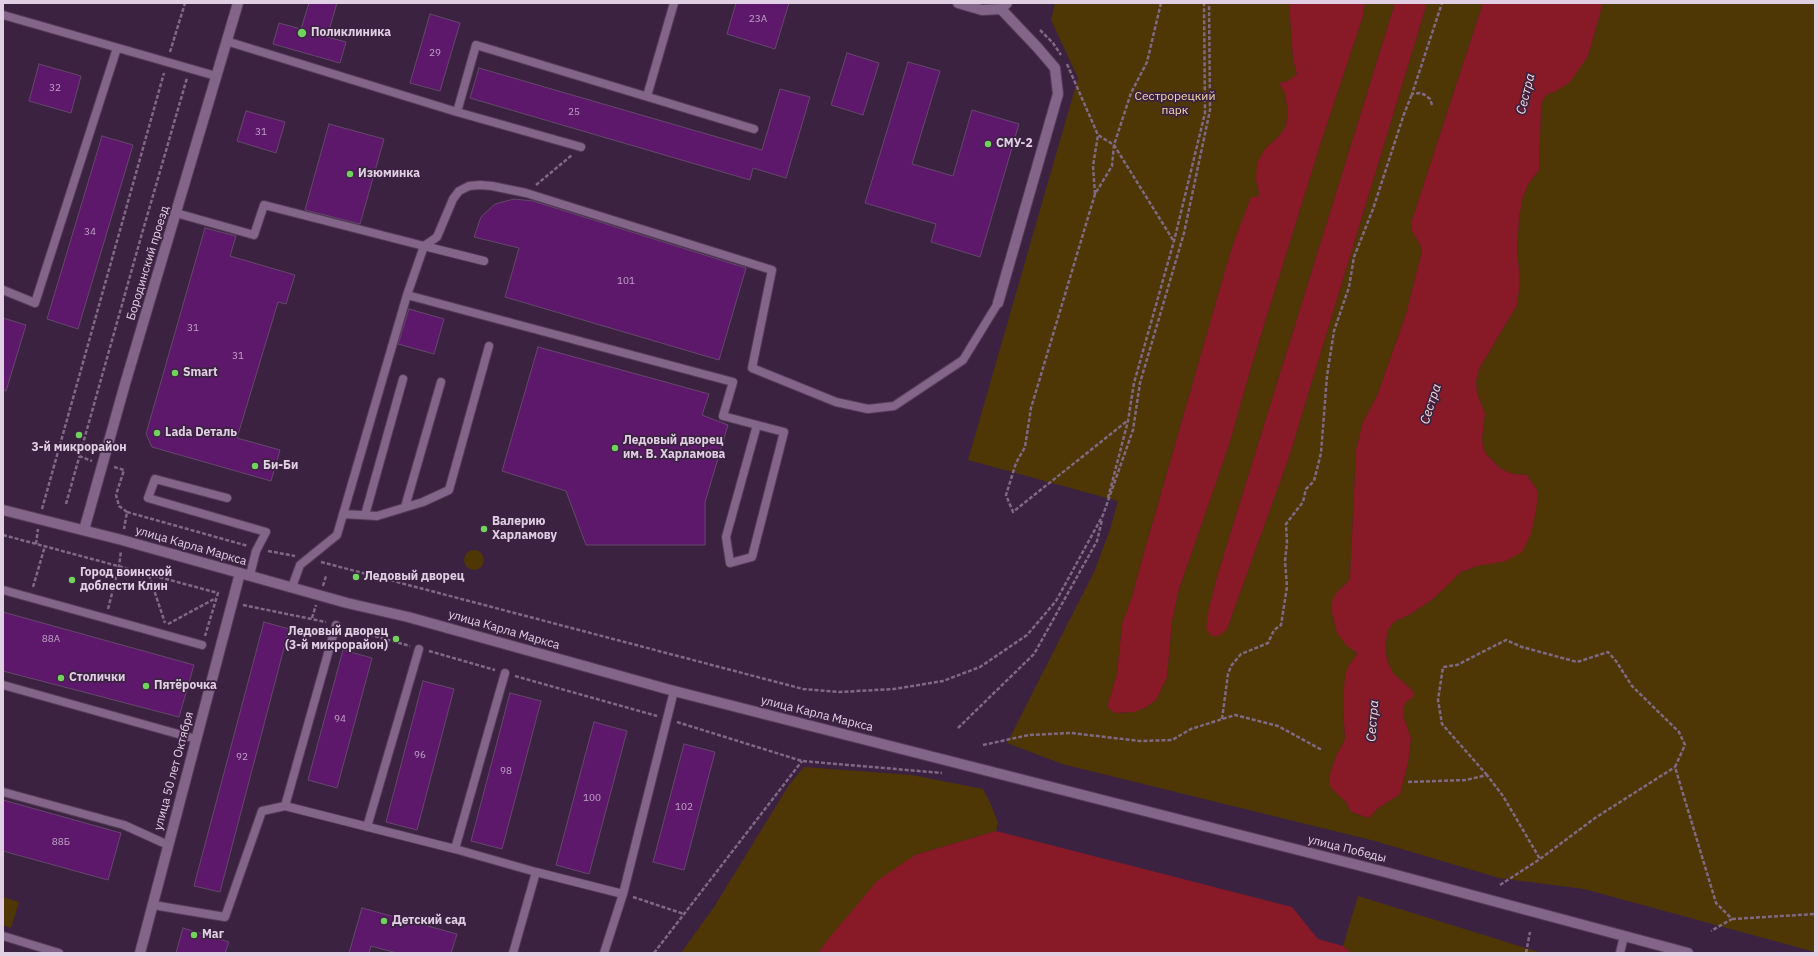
<!DOCTYPE html>
<meta charset="utf-8">
<style>
body{margin:0}
#map{position:relative;width:1818px;height:956px;overflow:hidden;background:#3c2241;font-family:"IBM Plex Sans",sans-serif}
canvas{display:block}
.frame{position:absolute;inset:0;border:4px solid #e1d0e4;pointer-events:none}
</style>
<div id="map">
<canvas width="1818" height="956"></canvas>
<div class="frame"></div>
</div>
<script>
const g = document.querySelector('canvas').getContext('2d');
g.lineJoin = 'round';
function fillPath(path, color) {
  g.fillStyle = color;
  g.fill(path, 'evenodd');
}
function poly(rows) {
  const path = new Path2D();
  for (const r of rows) {
    if (r.length === 3) {
      path.moveTo(r[0] + r[2], r[1]);
      path.arc(r[0], r[1], r[2], 0, 2 * Math.PI);
      continue;
    }
    path.moveTo(r[0], r[1]);
    for (let i = 2; i < r.length; i += 2) path.lineTo(r[i], r[i + 1]);
  }
  return path;
}
function stroke(path, color, width, dash) {
  g.strokeStyle = color;
  g.lineWidth = width;
  g.lineCap = dash ? 'butt' : 'round';
  g.setLineDash(dash || []);
  g.stroke(path);
}
function drawText(font, color, halo, rows, align = 'center') {
  g.font = font + ' "IBM Plex Sans",sans-serif';
  g.lineWidth = 3.5;
  g.setLineDash([]);
  g.textBaseline = 'middle';
  g.strokeStyle = halo;
  g.fillStyle = color;
  for (const [text, x, y, turn = 0] of rows) {
    g.save();
    g.translate(x, y);
    g.rotate((+turn || 0) * Math.PI / 180);
    g.textAlign = isNaN(turn) ? turn : align;
    if (halo) g.strokeText(text, 0, 0);
    g.fillText(text, 0, 0);
    g.restore();
  }
}
fillPath(poly([
 [1055,3,1289,3,1293,59,1297,75,1288,81,1279,83,1285,93,1288,112,1286,127,1280,135,1265,149,1256,180,1259,192,1258,197,1251,198,1231,250,1141,563,1132,597,1122,624,1117,674,1108,704,1109,709,1115,713,1124,713,1145,708,1156,700,1167,677,1172,621,1179,589,1229,445,1252,364,1321,142,1363,16,1365,3,1395,3,1219,570,1209,608,1227,629,1289,457,1427,3,1483,3,1411,223,1412,231,1420,244,1422,251,1406,314,1377,396,1363,422,1356,450,1350,578,1346,584,1338,591,1331,608,1337,633,1357,654,1348,667,1343,705,1345,739,1336,756,1329,777,1333,790,1346,802,1351,812,1369,818,1377,809,1400,794,1408,763,1411,738,1403,716,1403,709,1406,702,1413,696,1414,692,1393,673,1387,660,1385,646,1388,630,1395,621,1409,615,1433,599,1461,572,1477,566,1531,534,1538,492,1527,475,1513,474,1501,469,1486,454,1483,447,1482,439,1485,414,1477,393,1476,381,1479,369,1517,305,1520,281,1517,250,1519,218,1522,200,1528,184,1539,170,1541,105,1544,98,1549,93,1555,92,1588,56,1603,3,1815,3,1815,952,1584,889,1499,878,1375,841,1062,764,1007,743,1094,572,1110,530,1118,501,968,460,1078,78,1051,20],
 [474,560,10],
 [804,767,912,775,983,789,991,805,998,823,996,831,915,855,830,937,818,953,681,953,714,907,789,785],
 [1358,896,1542,953,1352,953,1343,946],
 [3,897,19,902,11,928,3,925]
]), '#4e3705');
fillPath(poly([
 [1289,3,1365,3,1363,16,1321,142,1252,364,1229,445,1179,589,1172,621,1167,677,1156,700,1145,708,1134,712,1115,713,1109,709,1108,704,1117,674,1122,624,1132,597,1141,563,1231,250,1251,197,1258,197,1259,192,1256,180,1257,163,1265,149,1280,135,1286,126,1288,112,1285,93,1279,83,1288,81,1297,74,1293,59],
 [1395,3,1427,3,1289,457,1227,629,1219,636,1211,636,1206,628,1209,608,1219,570],
 [1483,3,1603,3,1588,56,1570,82,1555,92,1549,93,1544,98,1541,105,1539,170,1528,184,1522,200,1519,218,1517,250,1520,281,1517,305,1479,369,1476,381,1477,393,1485,414,1482,439,1483,447,1486,454,1501,469,1513,474,1527,475,1538,492,1536,510,1531,534,1522,552,1506,561,1477,566,1461,572,1433,599,1409,615,1395,621,1388,630,1385,646,1387,660,1393,673,1414,692,1414,696,1406,702,1403,709,1403,716,1411,738,1408,763,1400,794,1377,809,1369,818,1351,812,1346,802,1333,790,1330,785,1329,777,1336,756,1345,739,1343,705,1345,676,1348,667,1357,654,1356,652,1347,646,1337,633,1331,608,1333,598,1338,591,1346,584,1350,578,1356,450,1363,422,1377,396,1406,314,1422,251,1420,244,1412,231,1411,223],
 [996,831,1292,907,1318,939,1343,946,1352,953,818,953,830,937,878,880,915,855]
]), '#881927');
const building = poly([
 [309,3,337,3,327,37,346,42,340,63,273,44,279,23,301,29,309,3],
 [736,3,789,3,775,49,727,34,736,3],
 [430,14,460,23,440,91,410,83,430,14],
 [847,53,879,63,863,115,831,105,847,53],
 [908,62,940,71,912,164,953,176,972,110,1019,124,980,257,931,242,936,224,865,203,908,62],
 [39,64,81,76,71,113,29,101,39,64],
 [479,68,762,150,780,89,810,97,786,178,753,168,750,180,470,98,479,68],
 [246,111,285,122,276,153,237,141,246,111],
 [329,124,384,139,360,224,305,210,329,124],
 [102,136,133,145,78,329,47,319,102,136],
 [514,199,533,201,746,268,719,360,505,297,519,248,474,237,481,217,495,204,514,199],
 [205,228,236,236,230,256,295,275,286,304,278,302,237,438,280,450,271,481,152,447,146,434,205,228],
 [409,309,444,319,434,354,398,344,409,309],
 [3,318,26,325,6,391,3,390,3,318],
 [538,347,709,394,702,415,728,425,705,502,705,545,586,545,566,491,502,471,538,347],
 [3,612,194,665,179,717,3,671,3,612],
 [264,622,289,629,220,892,194,886,264,622],
 [343,650,372,658,337,788,308,780,343,650],
 [423,681,454,689,417,830,386,822,423,681],
 [510,693,541,701,502,849,471,841,510,693],
 [594,722,627,731,589,874,556,865,594,722],
 [684,744,715,752,684,870,653,862,684,744],
 [3,800,121,833,108,880,3,851,3,800],
 [362,908,457,934,451,953,397,953,371,946,369,953,349,953,362,908],
 [183,928,229,942,225,953,176,953,183,928]
]);
fillPath(building, '#5d186b');
stroke(building, '#64486a', 1);
const service = poly([
 [3,15,216,76],
 [226,41,457,112,581,147],
 [647,96,674,3],
 [457,112,476,45,754,129],
 [176,213,254,235,264,205,424,246,437,237,453,199,459,191,469,186,480,185,492,186,526,193,772,270,752,368,836,402,868,409,894,406,963,360,998,303],
 [3,290,35,303,117,48],
 [407,295,424,246,484,261],
 [227,498,155,479,148,498,266,532,256,551,250,575],
 [405,507,441,382],
 [343,514,377,516,423,502,449,490,489,346],
 [365,515,403,379],
 [292,587,300,565,337,535,407,295,733,382,723,416,757,425,784,432,752,557,730,563,726,537,757,425],
 [3,590,202,645],
 [3,685,196,739],
 [3,792,124,825,168,845],
 [285,806,336,625],
 [367,827,419,649],
 [455,849,505,673],
 [536,872,623,894],
 [153,905,225,917,262,811,285,806,455,849,536,872,513,953],
 [3,936,59,953],
 [604,953,623,894,674,691],
 [1620,953,1624,936]
]);
const minor = poly([
 [958,3,982,10,1001,9,1007,3],
 [998,303,1058,94,1055,68,1037,47,1001,9],
 [84,530,125,384,238,3],
 [140,953,240,573]
]);
const tertiary = poly([
 [3,510,122,540,347,603,408,617,674,691,1385,872,1688,953]
]);
stroke(service, '#543d58', 10);
stroke(minor, '#543d58', 12);
stroke(tertiary, '#543d58', 12);
stroke(poly([
 [1161,3,1147,62,1131,93,1114,145,1173,240],
 [1040,30,1053,43,1061,55],
 [170,52,185,3],
 [1067,64,1098,135],
 [1432,105,1430,99,1425,95,1420,93,1412,94,1442,3],
 [536,185,572,155],
 [1095,194,1093,166,1098,135,1114,145,1112,166,1095,194,1031,408,1025,447,1016,463,1006,495,1013,512,1127,421],
 [79,456,92,461],
 [114,467,124,470,116,495,119,506,127,512,124,529],
 [1108,498,1128,421,1134,383,1174,241,1205,113,1204,3],
 [66,504,141,237,187,78],
 [42,509,164,73],
 [127,512,248,546],
 [3,535,218,593,205,636],
 [36,544,38,529],
 [268,551,295,556],
 [321,562,803,689,839,692,894,689,943,681,980,667,1027,635,1056,601,1103,515,1133,430,1140,383,1184,233,1210,110,1209,3],
 [149,575,165,623],
 [323,586,326,576],
 [33,587,45,546],
 [243,605,326,622],
 [108,609,119,566,121,551],
 [312,618,316,605],
 [168,624,216,598],
 [346,628,410,646],
 [429,651,495,670],
 [515,676,657,716],
 [1222,719,1228,674,1231,666,1241,654,1268,643,1274,630,1281,625,1287,587,1285,561,1287,543,1286,524,1303,502,1306,489,1314,481,1321,453,1327,376,1334,331,1349,287,1354,257,1373,209,1404,114,1412,94],
 [677,722,802,761,942,773],
 [958,728,1034,654,1097,541,1102,520],
 [983,745,1029,735,1071,733,1140,741,1172,740,1191,729,1235,715,1278,726,1322,750],
 [1487,775,1442,724,1438,700,1443,667,1457,665,1506,640,1522,647,1577,662,1608,652,1616,661,1632,686,1679,732,1685,745,1675,767,1716,903,1732,919,1711,931],
 [1408,782,1466,780,1487,775,1503,796,1540,859],
 [1500,885,1540,859,1595,818,1675,767],
 [633,897,684,914],
 [1732,919,1815,914],
 [654,953,802,761],
 [1526,953,1530,932]
]), '#7f6983', 2.5, [4, 2]);
stroke(service, '#836589', 8);
stroke(minor, '#836589', 10);
stroke(tertiary, '#836589', 10);
for (const [x, y, r, color] of [
 [302,33,5,"#71d35e"],
 [988,144,4,"#71d35e"],
 [350,174,4,"#71d35e"],
 [175,373,4,"#71d35e"],
 [157,433,4,"#71d35e"],
 [79,435,4,"#71d35e"],
 [615,448,4,"#71d35e"],
 [255,466,4,"#71d35e"],
 [484,529,4,"#71d35e"],
 [356,577,4,"#71d35e"],
 [72,580,4,"#71d35e"],
 [396,639,4,"#71d35e"],
 [61,678,4,"#71d35e"],
 [146,686,4,"#71d35e"],
 [384,921,4,"#71d35e"],
 [194,935,4,"#71d35e"]
]) {
  const dot = new Path2D();
  dot.arc(x, y, r, 0, 2 * Math.PI);
  g.fillStyle = color;
  g.fill(dot);
  stroke(dot, '#3c2241', 1.5);
}
drawText('10px', '#c0a2c6', null, [
 ["23А",758,19],
 ["29",435,53],
 ["32",55,88],
 ["25",574,112],
 ["31",261,132],
 ["34",90,232],
 ["101",626,281],
 ["31",193,328],
 ["31",238,356],
 ["88А",51,639],
 ["94",340,719],
 ["96",420,755],
 ["92",242,757],
 ["98",506,771],
 ["100",592,798],
 ["102",684,807],
 ["88Б",61,842]
]);
drawText('bold 12px', '#e1d0e4', '#3c2241', [
 ["Поликлиника",311,33],
 ["СМУ-2",996,144],
 ["Изюминка",358,174],
 ["Smart",183,373],
 ["Lada Dеталь",165,433],
 ["Ледовый дворец",623,441],
 ["им. В. Харламова",623,455],
 ["3-й микрорайон",79,448,"center"],
 ["Би-Би",263,466],
 ["Валерию",492,522],
 ["Харламову",492,536],
 ["Город воинской",80,573],
 ["доблести Клин",80,587],
 ["Ледовый дворец",364,577],
 ["Ледовый дворец",388,632,"right"],
 ["(3-й микрорайон)",388,646,"right"],
 ["Столички",69,678],
 ["Пятёрочка",154,686],
 ["Детский сад",392,921],
 ["Маг",202,935]
], 'left');
drawText('12px', '#f7dbab', '#3c2241', [
 ["Сестрорецкий",1175,97],
 ["парк",1175,111]
]);
drawText('12px', '#e1d0e4', '#3c2241', [
 ["Бородинский проезд",148,263,-73],
 ["улица Карла Маркса",191,546,16],
 ["улица Карла Маркса",504,630,16],
 ["улица Карла Маркса",817,714,14],
 ["улица 50 лет Октября",174,771,-75],
 ["улица Победы",1347,849,14]
]);
drawText('italic 13px', '#f8d9d8', '#3c2241', [
 ["Сестра",1526,94,-76],
 ["Сестра",1431,404,-72],
 ["Сестра",1373,721,-86]
]);
</script>
